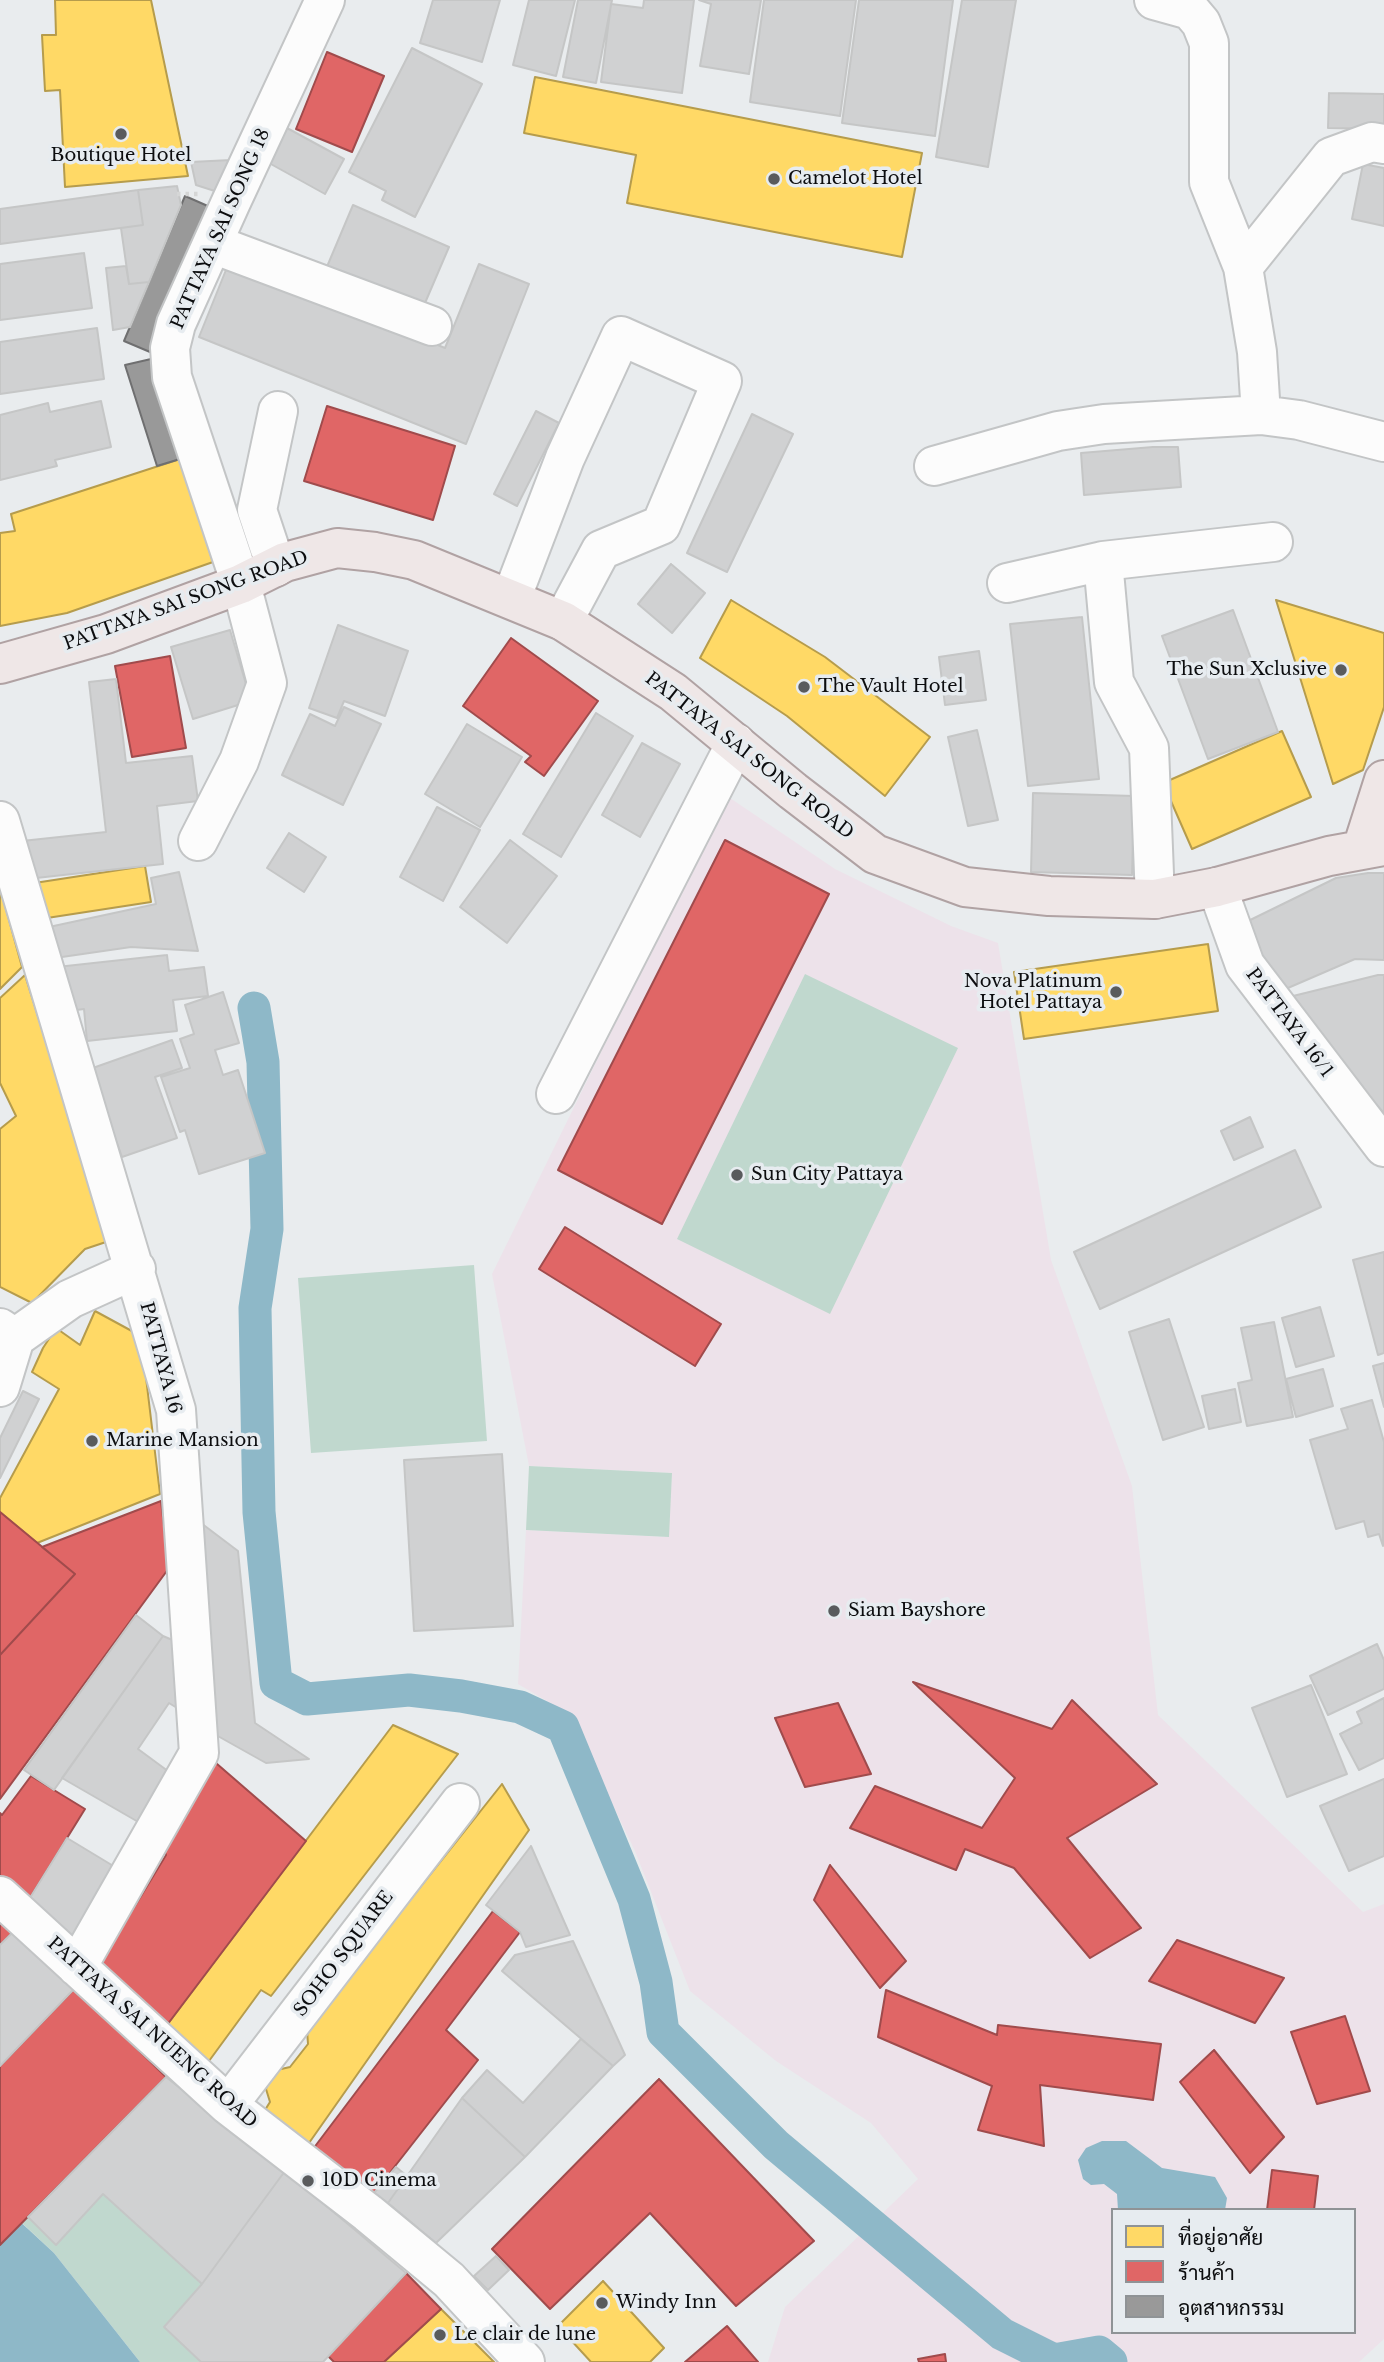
<!DOCTYPE html>
<meta charset="utf-8">
<style>
body{margin:0}
#map{position:relative;width:1384px;height:2362px;overflow:hidden;background:#e9ecee;font-family:"Libre Baskerville",Sarabun,serif}
canvas{display:block}
.legend{position:absolute;left:1111px;top:2208px;width:245px;height:126px;box-sizing:border-box;background:#e7ecf0;border:2px solid #8f9396;margin:0;padding:9px 12px;list-style:none;font-size:21px;color:#0c0d0f}
.legend li{display:flex;align-items:center;gap:14px;height:35px}
.legend b{width:35px;border:2px solid #8f9396}
</style>
<div id="map">
<canvas width="1384" height="2362"></canvas>
<ul class="legend">
<li><b style="height:19px;background:#ffd966"></b>ที่อยู่อาศัย</li>
<li><b style="height:19px;background:#e06666"></b>ร้านค้า</li>
<li><b style="height:19px;background:#999"></b>อุตสาหกรรม</li>
</ul>
</div>
<script>
const g = document.querySelector('canvas').getContext('2d');
g.lineJoin = 'round';
function fillPath(path, color) {
  g.fillStyle = color;
  g.fill(path, 'evenodd');
}
function poly(rows) {
  const path = new Path2D();
  for (const r of rows) {
    path.moveTo(r[0], r[1]);
    for (let i = 2; i < r.length; i += 2) path.lineTo(r[i], r[i + 1]);
  }
  return path;
}
function stroke(path, color, width, dash) {
  g.strokeStyle = color;
  g.lineWidth = width;
  g.lineCap = dash ? 'butt' : 'round';
  g.setLineDash(dash || []);
  g.stroke(path);
}
function drawText(font, color, halo, rows, align = 'center') {
  g.font = font + ' "Libre Baskerville",serif';
  g.lineWidth = 7;
  g.setLineDash([]);
  g.textBaseline = 'middle';
  g.strokeStyle = halo;
  g.fillStyle = color;
  for (const [text, x, y, turn = 0] of rows) {
    g.save();
    g.translate(x, y);
    g.rotate((+turn || 0) * Math.PI / 180);
    g.textAlign = isNaN(turn) ? turn : align;
    if (halo) g.strokeText(text, 0, 0);
    g.fillText(text, 0, 0);
    g.restore();
  }
}
fillPath(poly([
 [727,796,835,869,951,926,998,943,1051,1260,1132,1486,1158,1715,1363,1912,1384,1904,1384,2339,1359,2362,768,2362,785,2307,918,2179,871,2123,776,2061,690,1991,635,1851,569,1714,518,1684,526,1530,668,1537,672,1473,529,1466,492,1274],
 [1113,2210,1354,2210,1354,2332,1113,2332]
]), '#ede2ea');
fillPath(poly([
 [805,974,958,1048,830,1314,677,1239],
 [474,1265,487,1441,311,1453,298,1278],
 [529,1466,672,1473,669,1537,526,1530],
 [103,2194,202,2284,164,2327,201,2362,140,2362,54,2253,22,2223,28,2217,56,2245]
]), '#c0d8ce');
fillPath(poly([
 [1102,2141,1126,2141,1162,2168,1215,2177,1227,2198,1225,2210,1118,2210,1117,2194,1104,2184,1091,2185,1083,2179,1078,2160,1086,2148],
 [0,2203,54,2253,140,2362,0,2362]
]), '#8eb8c8');
const homes = poly([
 [55,0,151,0,188,176,65,187,60,90,45,91,42,35,56,35,55,0],
 [535,77,922,153,902,257,627,203,636,155,524,133,535,77],
 [180,459,213,562,67,613,0,626,0,533,15,531,11,514,180,459],
 [731,600,825,657,930,737,885,796,787,716,700,658,731,600],
 [1276,600,1384,633,1384,707,1363,770,1333,784,1276,600],
 [1282,731,1311,797,1192,849,1163,783,1282,731],
 [145,866,151,902,34,920,28,884,145,866],
 [0,887,22,967,0,989,0,887],
 [1208,944,1218,1011,1024,1039,1014,972,1208,944],
 [25,975,109,1241,85,1249,32,1303,0,1287,0,1129,16,1116,0,1083,0,998,25,975],
 [95,1311,141,1336,160,1494,37,1543,0,1512,0,1498,59,1389,32,1372,43,1348,56,1328,80,1345,95,1311],
 [393,1725,458,1754,271,1996,261,1990,209,2061,167,2025,393,1725],
 [502,1784,529,1830,309,2143,265,2110,270,2102,266,2089,269,2077,277,2070,290,2067,308,2044,307,2030,502,1784],
 [603,2281,664,2348,650,2362,591,2362,558,2326,603,2281],
 [441,2309,494,2362,384,2362,441,2309]
]);
fillPath(homes, '#ffd966');
stroke(homes, '#b69c4c', 2);
const shops = poly([
 [327,52,384,76,352,152,296,129,327,52],
 [327,406,455,446,433,520,304,481,327,406],
 [511,638,598,701,544,776,525,762,531,756,463,706,511,638],
 [170,656,186,748,132,757,115,666,170,656],
 [725,840,829,894,662,1224,558,1170,725,840],
 [565,1227,721,1324,695,1366,539,1269,565,1227],
 [161,1501,169,1568,0,1799,0,1655,75,1574,42,1547,161,1501],
 [0,1512,75,1574,0,1655,0,1512],
 [913,1682,1052,1729,1072,1700,1157,1784,1067,1838,1141,1928,1090,1958,1014,1868,965,1849,956,1870,850,1828,875,1786,982,1828,1015,1778,913,1682],
 [838,1703,871,1774,805,1787,775,1718,838,1703],
 [209,1757,306,1841,167,2025,99,1965,166,1855,162,1846,209,1757],
 [31,1776,85,1809,28,1901,0,1877,0,1813,2,1815,31,1776],
 [830,1865,906,1961,880,1988,814,1900,830,1865],
 [493,1911,520,1932,446,2030,478,2060,374,2193,313,2149,493,1911],
 [0,1922,13,1932,0,1945,0,1922],
 [1177,1940,1284,1978,1255,2023,1149,1981,1177,1940],
 [75,1988,166,2077,0,2245,0,2066,75,1988],
 [886,1990,997,2035,998,2025,1161,2044,1153,2100,1040,2085,1044,2146,978,2130,992,2086,878,2037,886,1990],
 [1345,2016,1370,2091,1317,2104,1291,2032,1345,2016],
 [1214,2050,1284,2137,1250,2173,1180,2082,1214,2050],
 [659,2079,814,2241,736,2306,650,2213,550,2309,492,2249,659,2079],
 [1272,2170,1318,2176,1314,2210,1267,2210,1272,2170],
 [406,2273,441,2309,384,2362,334,2362,328,2356,406,2273],
 [727,2326,758,2362,685,2362,727,2326],
 [945,2354,946,2362,919,2362,918,2359,945,2354]
]);
fillPath(shops, '#e06666');
stroke(shops, '#a04b4c', 2);
const industry = poly([
 [185,196,210,207,150,352,124,341,185,196],
 [151,359,180,459,157,466,125,365,151,359]
]);
fillPath(industry, '#999');
stroke(industry, '#6f6f70', 2);
stroke(poly([
 [254,1008,263,1062,267,1229,255,1308,259,1512,276,1683,307,1699,409,1690,461,1696,520,1707,563,1727,634,1899,656,1982,663,2032,776,2145,1002,2334,1054,2360,1099,2352,1111,2362]
]), '#8eb8c8', 33);
const building = poly([
 [433,0,500,0,482,62,420,43,433,0],
 [529,0,575,0,556,76,513,65,529,0],
 [578,0,612,0,596,83,563,77,578,0],
 [644,0,694,0,682,93,601,82,611,4,643,8,644,0],
 [699,0,761,0,749,74,700,66,711,4,699,0],
 [764,0,856,0,840,116,750,102,764,0],
 [859,0,953,0,935,136,842,123,859,0],
 [962,0,1016,0,988,167,936,157,962,0],
 [412,48,482,84,415,217,382,200,386,191,349,172,412,48],
 [1329,93,1384,94,1384,129,1328,128,1329,93],
 [287,128,344,159,325,194,269,163,287,128],
 [231,160,221,193,196,185,191,162,231,160],
 [1363,164,1384,168,1384,226,1352,219,1363,164],
 [177,186,181,205,149,282,129,284,121,228,143,225,138,190,177,186],
 [138,190,143,225,0,244,0,209,138,190],
 [353,205,449,247,422,310,326,269,353,205],
 [84,253,92,308,0,320,0,264,84,253],
 [230,260,445,348,479,264,529,284,466,444,199,337,230,260],
 [126,266,129,284,149,282,130,327,113,330,106,268,126,266],
 [97,328,104,379,0,394,0,342,97,328],
 [101,401,111,447,55,460,57,466,0,480,0,415,48,403,50,412,101,401],
 [536,411,559,423,517,506,494,494,536,411],
 [752,414,793,434,727,572,687,553,752,414],
 [1153,447,1178,447,1181,487,1084,495,1081,453,1153,447],
 [671,564,705,593,672,633,638,604,671,564],
 [1233,610,1278,732,1208,759,1162,636,1233,610],
 [1082,617,1099,779,1028,786,1010,624,1082,617],
 [338,625,408,651,385,716,344,701,337,718,309,708,338,625],
 [230,630,251,701,193,719,171,647,230,630],
 [979,651,986,700,945,705,939,657,979,651],
 [116,679,126,763,192,756,198,801,157,806,163,864,27,879,22,841,106,832,89,682,116,679],
 [344,707,381,724,343,805,282,775,310,714,335,726,344,707],
 [596,713,633,736,561,857,523,834,596,713],
 [467,724,522,757,480,827,425,794,467,724],
 [977,730,998,820,968,826,948,737,977,730],
 [642,743,680,764,640,837,602,815,642,743],
 [1033,793,1134,796,1132,875,1031,872,1033,793],
 [437,807,480,830,443,901,400,877,437,807],
 [289,833,326,857,304,892,267,868,289,833],
 [510,840,557,876,507,943,460,907,510,840],
 [179,872,198,951,131,947,55,958,49,927,156,904,151,878,179,872],
 [1368,873,1384,873,1384,960,1355,959,1274,994,1242,924,1336,878,1368,873],
 [167,955,169,971,204,967,208,996,173,1000,177,1031,87,1041,84,1009,62,1012,57,967,167,955],
 [1378,975,1384,975,1384,1113,1281,999,1378,975],
 [223,992,239,1043,215,1050,223,1075,238,1070,265,1153,199,1174,185,1130,180,1132,161,1077,190,1068,180,1039,194,1034,185,1005,223,992],
 [172,1040,182,1068,155,1077,177,1138,122,1157,90,1069,172,1040],
 [1250,1117,1263,1147,1234,1160,1221,1131,1250,1117],
 [1295,1150,1321,1207,1100,1309,1074,1252,1295,1150],
 [1384,1252,1384,1353,1378,1355,1353,1260,1384,1252],
 [1320,1307,1334,1356,1296,1367,1282,1318,1320,1307],
 [1169,1319,1204,1427,1163,1440,1129,1332,1169,1319],
 [1274,1322,1293,1417,1247,1426,1238,1383,1252,1380,1241,1328,1274,1322],
 [1384,1363,1384,1407,1373,1366,1384,1363],
 [1323,1369,1333,1406,1296,1417,1286,1379,1323,1369],
 [1235,1389,1241,1422,1209,1429,1202,1396,1235,1389],
 [23,1391,39,1399,0,1478,0,1438,23,1391],
 [1372,1400,1384,1442,1383,1546,1379,1534,1368,1537,1364,1521,1336,1529,1310,1440,1348,1429,1341,1409,1372,1400],
 [502,1454,513,1626,414,1631,404,1460,502,1454],
 [197,1520,238,1551,255,1723,309,1759,266,1763,216,1735,197,1520],
 [136,1615,163,1636,54,1790,24,1770,136,1615],
 [163,1636,177,1642,185,1713,169,1703,138,1749,176,1777,147,1827,62,1778,163,1636],
 [1377,1644,1384,1660,1384,1689,1328,1715,1310,1676,1377,1644],
 [1311,1685,1347,1774,1287,1797,1252,1708,1311,1685],
 [1384,1698,1384,1758,1359,1770,1340,1734,1362,1723,1357,1712,1384,1698],
 [1384,1779,1384,1856,1349,1871,1320,1806,1384,1779],
 [67,1838,120,1870,81,1933,68,1937,28,1901,67,1838],
 [531,1846,570,1935,526,1947,520,1932,486,1905,531,1846],
 [13,1932,75,1988,0,2066,0,1945,13,1932],
 [573,1941,625,2055,613,2066,502,1971,515,1955,573,1941],
 [581,2039,613,2066,525,2157,462,2098,487,2070,523,2103,581,2039],
 [166,2077,285,2171,202,2284,103,2194,56,2245,28,2217,166,2077],
 [462,2098,525,2157,436,2243,388,2203,462,2098],
 [396,2167,407,2176,388,2203,374,2193,396,2167],
 [285,2171,406,2273,323,2362,201,2362,164,2327,202,2284,285,2171],
 [496,2256,509,2270,488,2290,474,2276,496,2256]
]);
fillPath(building, '#d0d1d2');
stroke(building, '#c5c6c6', 2);
const minor = poly([
 [1154,0,1190,10,1201,23,1209,43,1209,182,1243,267,1257,352,1261,415,1299,420,1384,442],
 [213,244,432,326],
 [1243,267,1331,157,1372,142,1384,144],
 [934,466,1058,431,1104,424,1261,415],
 [1103,561,1273,542],
 [276,567,257,510,278,411],
 [1007,583,1103,561,1114,682,1149,748,1155,899],
 [511,599,565,458,621,336,722,381,661,525,601,550,563,621],
 [0,821,176,1410,199,1753,77,1967],
 [198,841,239,761,267,683,241,584,172,377,170,348,176,324,231,202,325,0],
 [1217,887,1245,965,1384,1147],
 [556,1094,736,743],
 [0,1328,15,1338,70,1299,136,1269],
 [0,1387,15,1338],
 [0,1896,228,2105,368,2213,449,2280,525,2362],
 [228,2105,460,1803]
]);
const major = poly([
 [0,664,106,634,241,584,285,562,337,548,375,552,414,560,563,621,673,692,793,791,875,854,965,887,1049,896,1155,899,1217,887,1329,856,1384,846],
 [1362,849,1384,780]
]);
stroke(minor, '#c3c5c6', 42);
stroke(major, '#b0a2a3', 42);
stroke(poly([
 [177,194,199,194]
]), '#d5d6d6', 4.5, [3.5, 5]);
stroke(minor, '#fcfcfc', 38);
stroke(major, '#efe7e7', 38);
for (const [x, y, r, color] of [
 [121,134,7,"#595b5d"],
 [774,179,7,"#595b5d"],
 [1341,670,7,"#595b5d"],
 [804,687,7,"#595b5d"],
 [1116,992,7,"#595b5d"],
 [737,1175,7,"#595b5d"],
 [92,1441,7,"#595b5d"],
 [834,1611,7,"#595b5d"],
 [308,2181,7,"#595b5d"],
 [602,2303,7,"#595b5d"],
 [440,2335,7,"#595b5d"]
]) {
  const dot = new Path2D();
  dot.arc(x, y, r, 0, 2 * Math.PI);
  g.fillStyle = color;
  g.fill(dot);
  stroke(dot, '#e7ecf0', 2.5);
}
drawText('18px', '#0c0d0f', '#e7ecf0', [
 ["Boutique Hotel",121,156,"center"],
 ["Camelot Hotel",788,179],
 ["The Sun Xclusive",1327,670,"right"],
 ["The Vault Hotel",818,687],
 ["Nova Platinum",1102,982,"right"],
 ["Hotel Pattaya",1102,1003,"right"],
 ["Sun City Pattaya",751,1175],
 ["Marine Mansion",106,1441],
 ["Siam Bayshore",848,1611],
 ["10D Cinema",322,2181],
 ["Windy Inn",616,2303],
 ["Le clair de lune",454,2335]
], 'left');
drawText('18px', '#0c0d0f', '#e7ecf0', [
 ["PATTAYA SAI SONG 18",221,229,-66],
 ["PATTAYA SAI SONG ROAD",186,601,-20],
 ["PATTAYA SAI SONG ROAD",749,756,38],
 ["PATTAYA 16/1",1289,1023,53],
 ["PATTAYA 16",160,1358,75],
 ["SOHO SQUARE",344,1954,-53],
 ["PATTAYA SAI NUENG ROAD",152,2033,42]
]);
</script>
